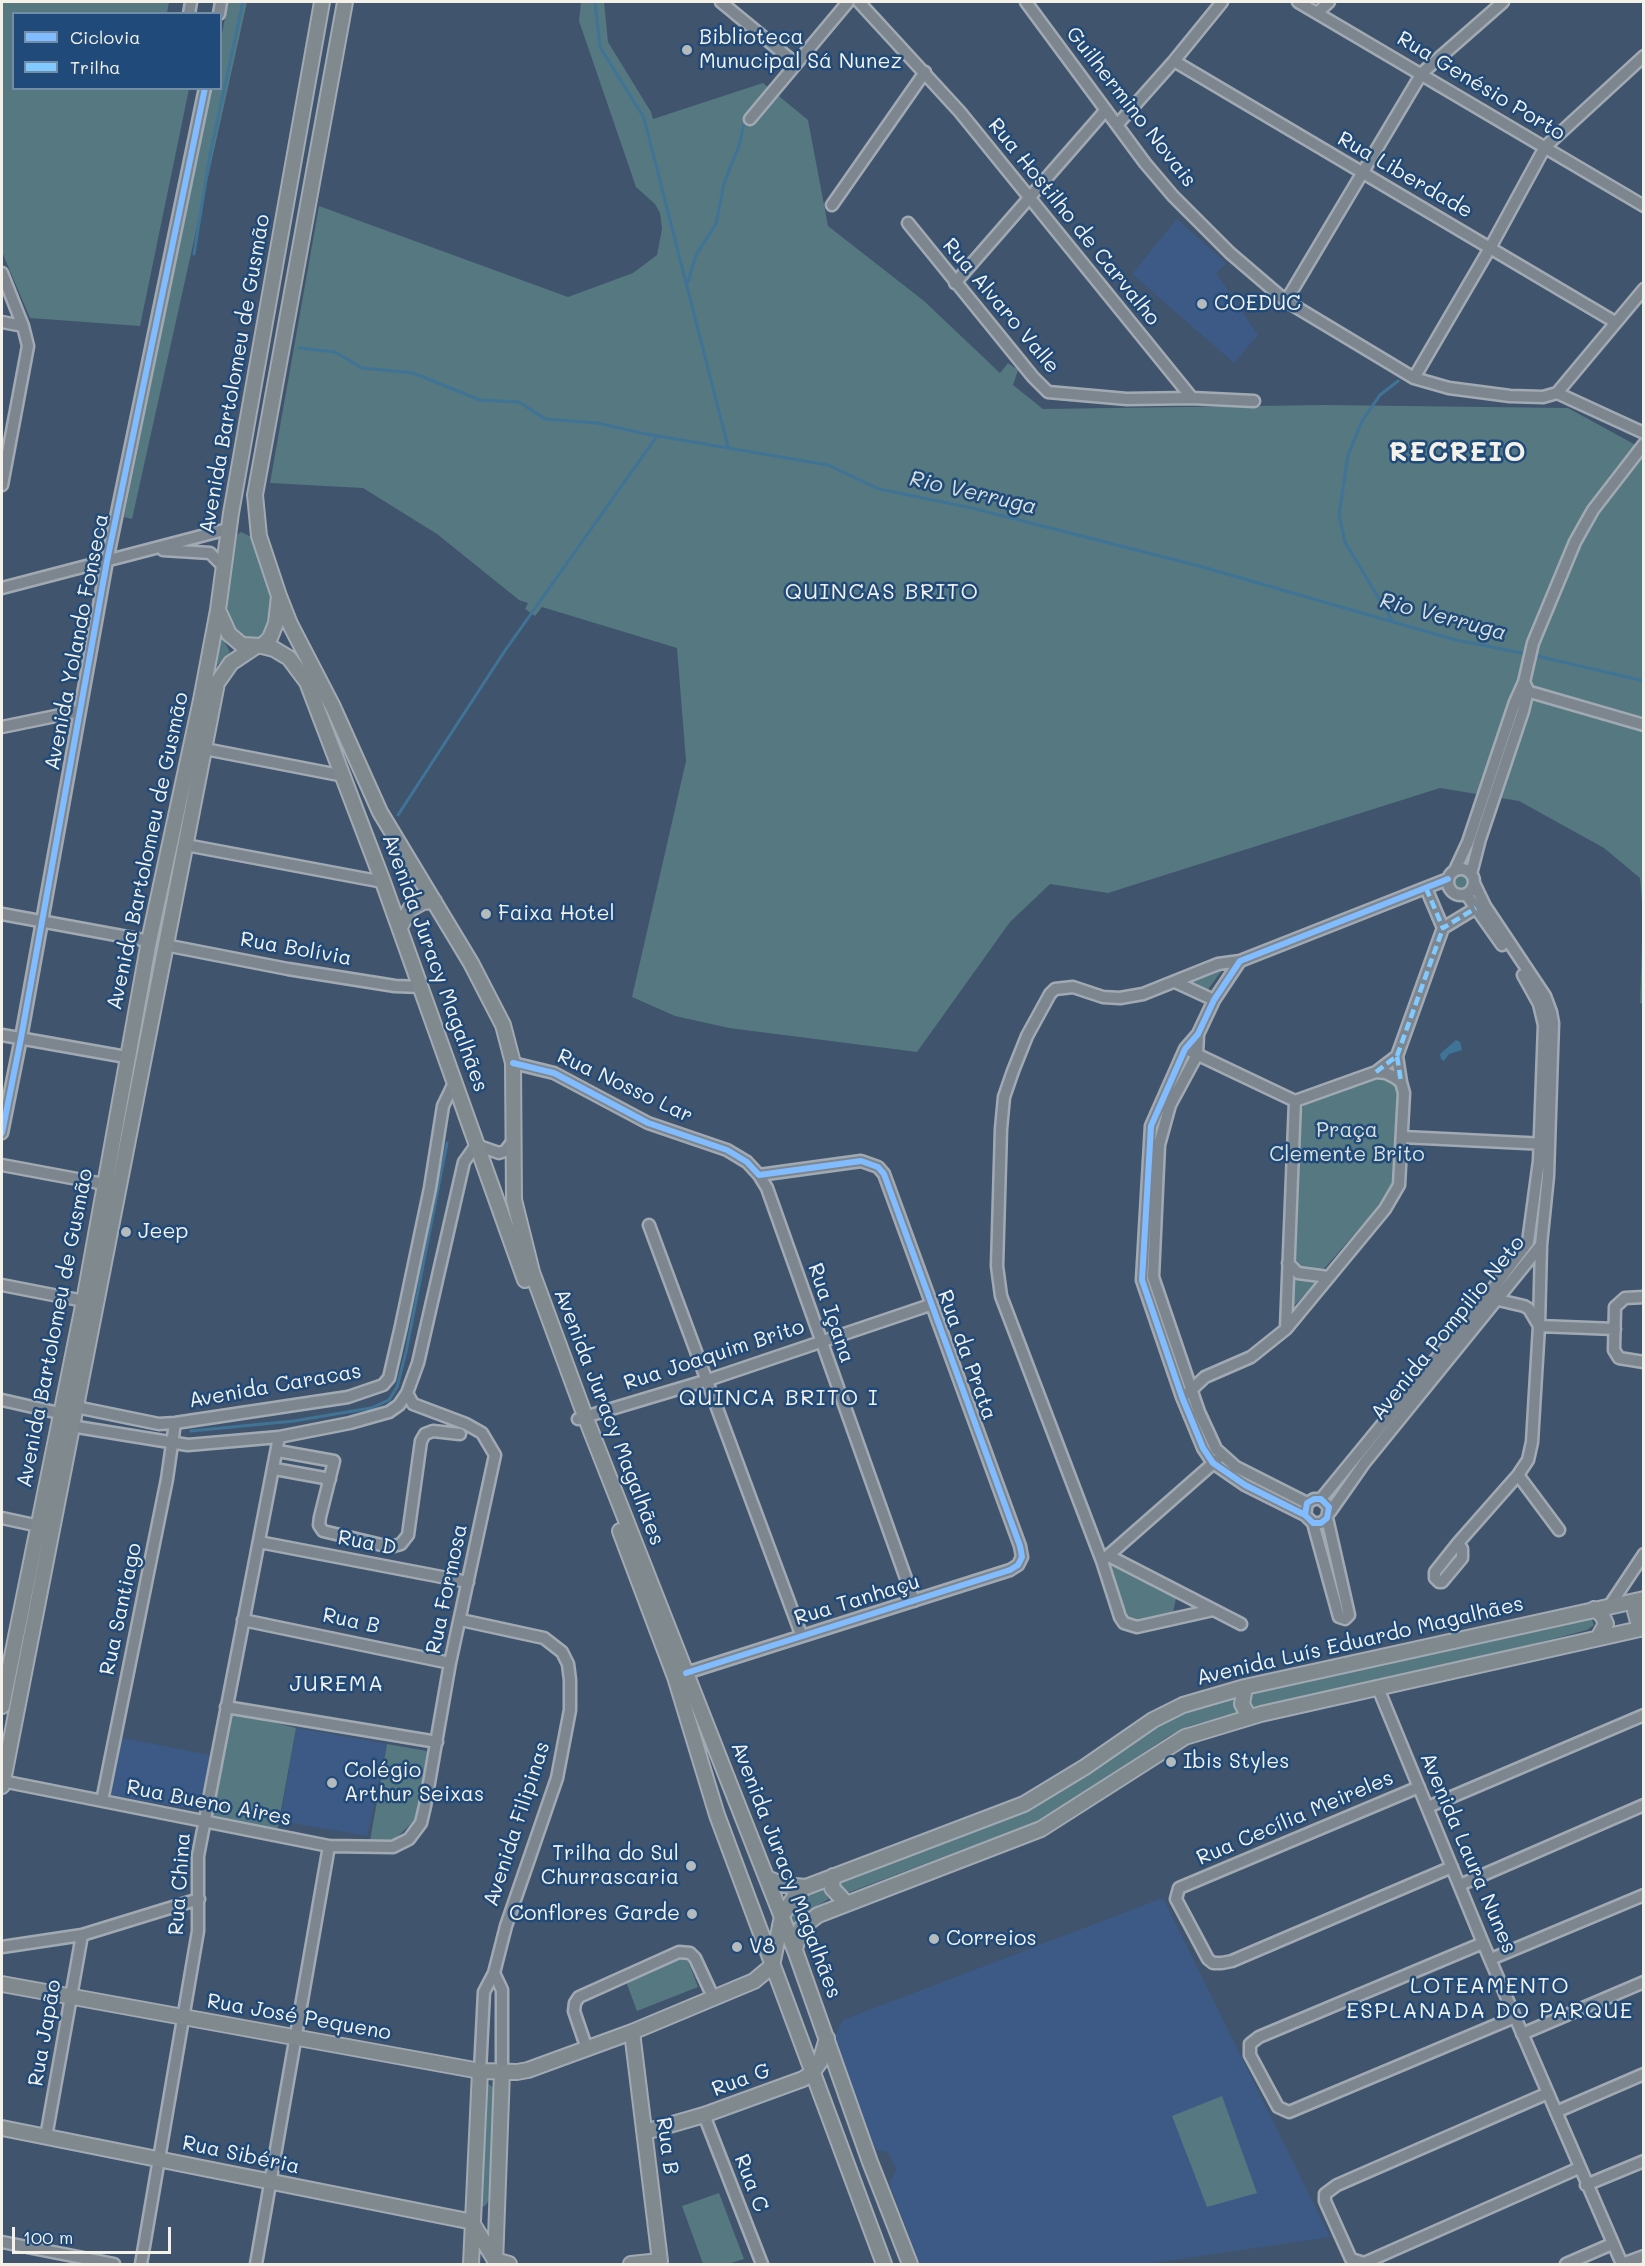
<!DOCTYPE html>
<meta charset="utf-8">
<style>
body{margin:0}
#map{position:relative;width:1645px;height:2266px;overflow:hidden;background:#40546d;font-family:Mali,sans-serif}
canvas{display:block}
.frame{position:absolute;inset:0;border:3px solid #f4f1e8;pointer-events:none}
.legend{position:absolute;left:12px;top:12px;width:210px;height:78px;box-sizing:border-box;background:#1f4a7a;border:2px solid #748da6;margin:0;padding:8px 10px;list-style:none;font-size:18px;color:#f4f1e8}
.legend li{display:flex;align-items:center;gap:12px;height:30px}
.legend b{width:30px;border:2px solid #748da6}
.scale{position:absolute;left:12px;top:2227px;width:159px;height:27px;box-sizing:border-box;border:3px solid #f4f1e8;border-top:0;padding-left:8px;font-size:18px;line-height:21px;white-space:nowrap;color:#f4f1e8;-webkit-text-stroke:4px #1f4a7a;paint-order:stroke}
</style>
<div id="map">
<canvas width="1645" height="2266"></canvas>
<div class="frame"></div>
<ul class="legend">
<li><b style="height:8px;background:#80bcff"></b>Ciclovia</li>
<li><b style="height:8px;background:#80caff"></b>Trilha</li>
</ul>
<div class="scale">100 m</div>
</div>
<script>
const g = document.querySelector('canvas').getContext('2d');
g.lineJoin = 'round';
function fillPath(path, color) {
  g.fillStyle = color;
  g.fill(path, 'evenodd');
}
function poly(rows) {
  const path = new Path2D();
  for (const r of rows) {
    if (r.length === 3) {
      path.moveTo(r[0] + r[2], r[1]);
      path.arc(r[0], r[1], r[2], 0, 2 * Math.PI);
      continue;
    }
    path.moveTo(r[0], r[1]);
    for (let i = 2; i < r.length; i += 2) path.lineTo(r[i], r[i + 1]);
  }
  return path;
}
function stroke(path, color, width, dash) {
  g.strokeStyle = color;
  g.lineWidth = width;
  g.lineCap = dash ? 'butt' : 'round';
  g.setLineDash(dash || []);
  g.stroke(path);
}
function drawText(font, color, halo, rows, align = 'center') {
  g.font = font + ' Mali,sans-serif';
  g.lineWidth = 5;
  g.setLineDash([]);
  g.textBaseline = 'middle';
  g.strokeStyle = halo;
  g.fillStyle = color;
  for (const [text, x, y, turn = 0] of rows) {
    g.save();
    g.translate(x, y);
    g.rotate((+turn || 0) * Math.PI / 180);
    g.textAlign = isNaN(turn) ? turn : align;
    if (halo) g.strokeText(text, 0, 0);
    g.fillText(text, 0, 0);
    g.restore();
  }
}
fillPath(poly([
 [1177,219,1226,263,1216,273,1258,335,1234,363,1132,274],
 [296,1728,387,1744,367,1836,280,1821],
 [122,1738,210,1755,199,1810,111,1795],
 [1163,1898,1330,2237,1146,2264,920,2264,889,2183,897,2170,888,2152,876,2150,834,2038,843,2020]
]), '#3d5a86');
fillPath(poly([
 [2,2,169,2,167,13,14,14,14,88,189,89,140,326,30,318,2,252],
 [228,2,247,2,132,519,124,517,211,89,220,88,221,39],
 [581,2,604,2,608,42,651,112,653,119,763,83,808,120,828,226,924,301,1000,373,1008,363,1018,370,1013,385,1043,409,1324,405,1568,408,1643,449,1643,1004,1640,1003,1643,913,1640,878,1604,848,1519,801,1440,788,1108,893,1050,884,1010,922,917,1052,729,1028,675,1016,632,997,686,761,677,648,542,607,535,616,525,609,528,603,519,600,437,534,363,488,270,483,319,206,568,297,633,273,657,255,662,229,660,213,655,204,636,187,579,21],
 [241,532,254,538,271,590,272,608,267,635,259,640,241,638,229,620,226,599,232,538],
 [221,635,230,652,213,670],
 [1460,881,10],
 [1225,966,1207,991,1202,991,1187,982],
 [1378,1074,1395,1082,1398,1092,1392,1191,1323,1270,1316,1273,1307,1272,1294,1258,1301,1110,1307,1100],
 [1292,1272,1304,1280,1315,1280,1315,1284,1292,1308],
 [1113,1565,1176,1598,1173,1613,1139,1620,1128,1618,1109,1567],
 [1591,1617,1594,1625,1587,1630,1526,1646,1263,1706,1254,1707,1251,1702,1250,1695,1255,1688],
 [1236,1692,1235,1700,1239,1712,1189,1726,1169,1736,1041,1820,850,1892,844,1893,837,1883,839,1879,970,1827,1164,1719],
 [232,1712,296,1728,277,1832,211,1815],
 [387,1744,427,1751,416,1819,395,1839,388,1843,370,1841],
 [825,1882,823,1890,829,1899,808,1911,799,1919,793,1931,789,1922,799,1902,809,1889],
 [686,1956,698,1987,637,2011,625,1979],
 [489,2084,495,2089,492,2196,485,2206,478,2208,486,2087],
 [1222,2096,1257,2193,1207,2207,1172,2116],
 [719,2193,744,2259,728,2264,703,2264,682,2206]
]), '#557881');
fillPath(poly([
 [1456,1040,1460,1042,1462,1050,1449,1054,1444,1061,1441,1059,1440,1054]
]), '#3f7497');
stroke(poly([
 [595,2,600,47,644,118,728,447],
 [194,254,210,155,243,2],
 [688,282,696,255,716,224,724,183,739,146,744,124],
 [299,348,335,352,362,368,413,373,480,400,519,402,545,419,597,423,646,434,828,465,879,489,972,508,1199,566,1456,640,1527,654],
 [1393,622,1345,542,1339,515,1348,455,1362,421,1380,395,1398,381],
 [1533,655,1644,681],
 [398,815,504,652,657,436],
 [191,1431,294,1421,371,1408,389,1400,397,1387,406,1352,447,1143]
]), '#3f7497', 3);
const minor = poly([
 [721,2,795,63],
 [859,2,960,112,1192,398],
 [1026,2,1145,163,1173,196,1230,253,1286,301,1414,378,1449,388,1510,396,1543,397,1557,393,1644,433],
 [1298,2,1644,206],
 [1317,13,1329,2],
 [189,14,191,2],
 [219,14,221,2],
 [1174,61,1615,322],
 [750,119,848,2],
 [1117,125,1174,61,1222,2],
 [832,205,925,72],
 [908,223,1033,377,1048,392,1127,399,1192,398,1254,401],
 [2,273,23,326,28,346,2,485],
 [955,283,1105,111],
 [1286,301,1422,73,1503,2],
 [2,322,23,326],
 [1414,378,1490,248,1545,147,1644,56],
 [1557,393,1644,289],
 [163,550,210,553,223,566],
 [2,588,228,529],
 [1523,690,1644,725],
 [2,727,80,711],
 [205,749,344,776],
 [186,845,383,882],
 [1461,882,13],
 [1455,870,1468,842,1515,702,1524,682,1533,643,1575,542,1593,510,1644,444],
 [1471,874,1480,839,1523,711,1528,690,1524,682],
 [1426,888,1443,928,1476,908],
 [1466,894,1502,945],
 [2,914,149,941],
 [165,945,288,969,395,986,421,987],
 [1175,982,1214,1000],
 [1198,1034,1197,1055,1170,1105,1159,1145,1153,1277,1199,1412,1216,1449,1236,1467,1307,1503],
 [2,1035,126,1057],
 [1192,1052,1295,1101],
 [1397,1056,1443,928],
 [513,1063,554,1073,648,1123,727,1150,747,1162,759,1175,861,1161,878,1167,884,1174,1020,1546,1022,1557,1018,1565,1010,1570,686,1673],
 [1376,1072,1397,1056,1401,1082],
 [2,1133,21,1038,107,561,205,88],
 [1403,1137,1546,1144],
 [2,1165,104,1184],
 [759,1175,767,1188,914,1601],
 [649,1225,801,1634],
 [1541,1246,1539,1326,1615,1329],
 [1288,1263,1298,1273,1328,1277],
 [2,1285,84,1301],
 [1644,1297,1625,1298,1615,1307,1614,1350,1619,1358,1644,1362],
 [1286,1328,1295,1101],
 [1188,1393,1205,1377,1251,1357,1286,1329,1385,1209,1399,1185,1404,1093,1401,1082,1394,1077,1386,1073,1376,1072,1295,1101],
 [2,1400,59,1413],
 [76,1407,159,1424,175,1423,348,1397,383,1385,389,1378,401,1326,430,1188,443,1106,455,1081],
 [578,1419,708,1380,930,1305],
 [71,1426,188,1445,279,1437,350,1423,389,1412,399,1405,407,1393,418,1363,464,1162,474,1148,479,1146,499,1153,505,1151,513,1141],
 [278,1451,334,1461,320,1517,319,1525,323,1531,390,1547,401,1544,408,1535,421,1441,425,1434,433,1431,460,1434],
 [275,1469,330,1479],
 [1518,1475,1559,1530],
 [1321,1499,1485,1299,1528,1242,1539,1161,1544,1025,1539,1004,1523,975],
 [1330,1512,1365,1462,1541,1245,1548,1176,1553,1023,1551,1012,1545,996,1485,906,1474,883],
 [1305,1515,1307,1503,1314,1499,1321,1499,1329,1507,1327,1518,1321,1523,1313,1523,1305,1515,1245,1485,1213,1463,1203,1448,1182,1397,1142,1280,1151,1126,1185,1049,1198,1034,1214,1000,1240,961,1448,879],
 [2,1518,39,1526],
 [1313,1523,1339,1617,1345,1619,1349,1615,1327,1518],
 [259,1542,468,1582],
 [1458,1543,1462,1549,1462,1558,1442,1582,1439,1582,1435,1578,1435,1572,1458,1543,1518,1475,1528,1460,1532,1442,1539,1326,1529,1309,1524,1306,1494,1299],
 [1109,1556,1241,1624],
 [1102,1561,1217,1460],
 [1610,1605,1644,1554],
 [1213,1610,1137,1627,1124,1623,1120,1617,1102,1561,1001,1296,997,1266,1001,1129,1004,1097,1013,1071,1027,1036,1050,994,1055,989,1073,987,1103,997,1120,998,1143,994,1218,964,1240,961],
 [243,1620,450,1663],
 [461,1620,544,1638,562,1652,568,1664,570,1680,570,1710,557,1778,506,1926,494,1973,484,1992,480,2071],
 [1378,1688,1483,1943,1622,2264],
 [226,1707,437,1742],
 [2,1781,329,1846,393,1847,409,1839,421,1823,425,1806,450,1663,495,1455,482,1433,466,1424,413,1404,407,1393],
 [1419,1787,1179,1888,1176,1899,1208,1959,1213,1963,1222,1963,1232,1961,1452,1867],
 [102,1801,167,1479,175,1423],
 [1428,1807,1644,1715],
 [1460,1885,1644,1805],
 [1483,1943,1259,2037,1250,2044,1250,2055,1278,2107,1289,2112,1515,2017],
 [2,1947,82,1935,199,1899],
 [1491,1959,1644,1895],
 [494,1973,502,1990,502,2072],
 [1522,2034,1644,1982],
 [587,2049,574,2011,575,2003,579,1997,679,1952,690,1953,695,1958,714,1999],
 [1548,2093,1337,2185,1325,2194,1325,2201,1351,2259,1364,2263,1579,2168],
 [1556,2112,1644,2074],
 [704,2115,762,2264],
 [46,2137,82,1935],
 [1586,2185,1644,2161],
 [2,2242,114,2264],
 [141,2264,198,1931,198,1856,279,1437],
 [256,2264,329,1846],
 [1566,2264,1612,2244],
 [1622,2264,1644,2256]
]);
const major = poly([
 [279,596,290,624,333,707,380,812,471,963,503,1025,513,1063,514,1200,532,1272,585,1416,796,1953,870,2162,910,2264],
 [218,610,229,634,242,645,262,646,270,638,276,623,279,596,259,536,255,495,345,2],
 [262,646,274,649,289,658,307,682,383,882,525,1280],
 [400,927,410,909,423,902,434,901],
 [620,1531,675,1677,717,1815,884,2264],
 [1643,1600,1635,1611,1638,1622,1644,1626],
 [1594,1609,1602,1615,1606,1624,1598,1638],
 [1245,1687,1242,1704,1249,1717],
 [2,1706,84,1301,149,941,201,700,218,610,231,513,322,2],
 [2,1786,217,683,231,663,255,647],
 [833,1876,832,1888,846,1903],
 [767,1878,784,1885,806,1887],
 [795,1949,801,1928,818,1915,1041,1829,1185,1737,1261,1714,1644,1628],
 [2,1984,480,2071,517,2072,528,2070,632,2032,754,1981,772,1966,782,1916,797,1893,806,1887,1024,1804,1085,1767,1153,1720,1183,1705,1245,1687,1644,1599],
 [2,2128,473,2222],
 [645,2132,704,2115,803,2079,812,2073,820,2062,827,2038],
 [474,2226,495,2260,509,2264],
 [471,2264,480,2071],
 [495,2264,502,2072],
 [631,2264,660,2261,632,2032]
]);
stroke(minor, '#a1a9b3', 15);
stroke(major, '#a1a9b3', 18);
stroke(minor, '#7d868f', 10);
stroke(major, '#80898e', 14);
stroke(poly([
 [1426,888,1443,928,1476,908],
 [1397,1056,1443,928],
 [1376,1072,1397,1056,1401,1082]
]), '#80caff', 4.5, [9, 4.5]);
stroke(poly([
 [513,1063,554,1073,648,1123,727,1150,747,1162,759,1175,861,1161,878,1167,884,1174,1020,1546,1022,1557,1018,1565,1010,1570,686,1673],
 [2,1133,21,1038,107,561,205,88],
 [1305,1515,1307,1503,1314,1499,1321,1499,1329,1507,1327,1518,1321,1523,1313,1523,1305,1515,1245,1485,1213,1463,1203,1448,1182,1397,1142,1280,1151,1126,1185,1049,1198,1034,1214,1000,1240,961,1448,879]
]), '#80bcff', 6);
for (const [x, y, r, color] of [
 [687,50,6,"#b5babd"],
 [1202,304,6,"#b5babd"],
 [486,914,6,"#b5babd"],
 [126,1232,6,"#b5babd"],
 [1171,1762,6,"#b5babd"],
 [332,1783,6,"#b5babd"],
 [691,1866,6,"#b5babd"],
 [692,1914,6,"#b5babd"],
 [934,1939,6,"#b5babd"],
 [737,1947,6,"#b5babd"]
]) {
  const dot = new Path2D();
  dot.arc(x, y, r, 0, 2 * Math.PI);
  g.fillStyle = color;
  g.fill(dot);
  stroke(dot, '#1f4a7a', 2);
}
drawText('21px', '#f4f1e8', '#1f4a7a', [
 ["Biblioteca",699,38],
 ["Munucipal Sá Nunez",699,62],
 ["COEDUC",1214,304],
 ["Faixa Hotel",498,914],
 ["Jeep",138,1232],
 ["Ibis Styles",1183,1762],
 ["Colégio",344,1771],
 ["Arthur Seixas",344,1795],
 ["Trilha do Sul",679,1854,"right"],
 ["Churrascaria",679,1878,"right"],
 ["Conflores Garde",680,1914,"right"],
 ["Correios",946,1939],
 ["V8",749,1947]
], 'left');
drawText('21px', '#f4f1e8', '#1f4a7a', [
 ["Rua Genésio Porto",1481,86,31],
 ["Guilhermino Novais",1131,107,52],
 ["Rua Liberdade",1405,175,30],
 ["Rua Hostilho de Carvalho",1074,222,51],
 ["Rua Alvaro Valle",1001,306,50],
 ["Avenida Bartolomeu de Gusmão",235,374,-80],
 ["Avenida Yolando Fonseca",77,642,-79],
 ["Avenida Bartolomeu de Gusmão",148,851,-78],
 ["Rua Bolívia",296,949,10],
 ["Avenida Juracy Magalhães",435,963,70],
 ["Rua Nosso Lar",625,1086,25],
 ["Rua Içana",831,1313,71],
 ["Avenida Bartolomeu de Gusmão",55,1328,-79],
 ["Avenida Pompilio Neto",1448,1328,-51],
 ["Rua Joaquim Brito",714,1355,-18],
 ["Rua da Prata",967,1355,70],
 ["Avenida Caracas",275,1386,-10],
 ["Avenida Juracy Magalhães",609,1417,69],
 ["Rua D",367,1543,11],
 ["Rua Formosa",447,1589,-78],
 ["Rua Tanhaçu",857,1600,-17],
 ["Rua Santiago",121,1609,-78],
 ["Rua B",351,1621,12],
 ["Avenida Luís Eduardo Magalhães",1360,1641,-13],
 ["Rua Bueno Aires",209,1803,11],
 ["Rua Cecília Meireles",1295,1818,-23],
 ["Avenida Filipinas",517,1824,-72],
 ["Avenida Laura Nunes",1468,1853,67],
 ["Avenida Juracy Magalhães",786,1870,69],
 ["Rua China",180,1884,-86],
 ["Rua José Pequeno",299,2017,10],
 ["Rua Japão",45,2033,-80],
 ["Rua G",741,2080,-20],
 ["Rua B",667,2146,82],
 ["Rua Sibéria",241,2155,12],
 ["Rua C",751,2183,69]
]);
drawText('21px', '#dde0d9', '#1f4a7a', [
 ["Praça",1347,1131],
 ["Clemente Brito",1347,1155]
]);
drawText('italic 22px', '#d9dfdc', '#1f4a7a', [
 ["Rio Verruga",973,493,13],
 ["Rio Verruga",1443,617,15]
]);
g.letterSpacing = '1.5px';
drawText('22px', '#f4f1e8', '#1f4a7a', [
 ["QUINCAS BRITO",882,592],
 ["QUINCA BRITO I",779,1398],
 ["JUREMA",337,1684],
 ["LOTEAMENTO",1490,1986],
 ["ESPLANADA DO PARQUE",1490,2011]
]);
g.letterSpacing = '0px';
g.letterSpacing = '1.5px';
drawText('bold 27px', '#f4f1e8', '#1f4a7a', [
 ["RECREIO",1458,453]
]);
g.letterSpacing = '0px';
</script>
